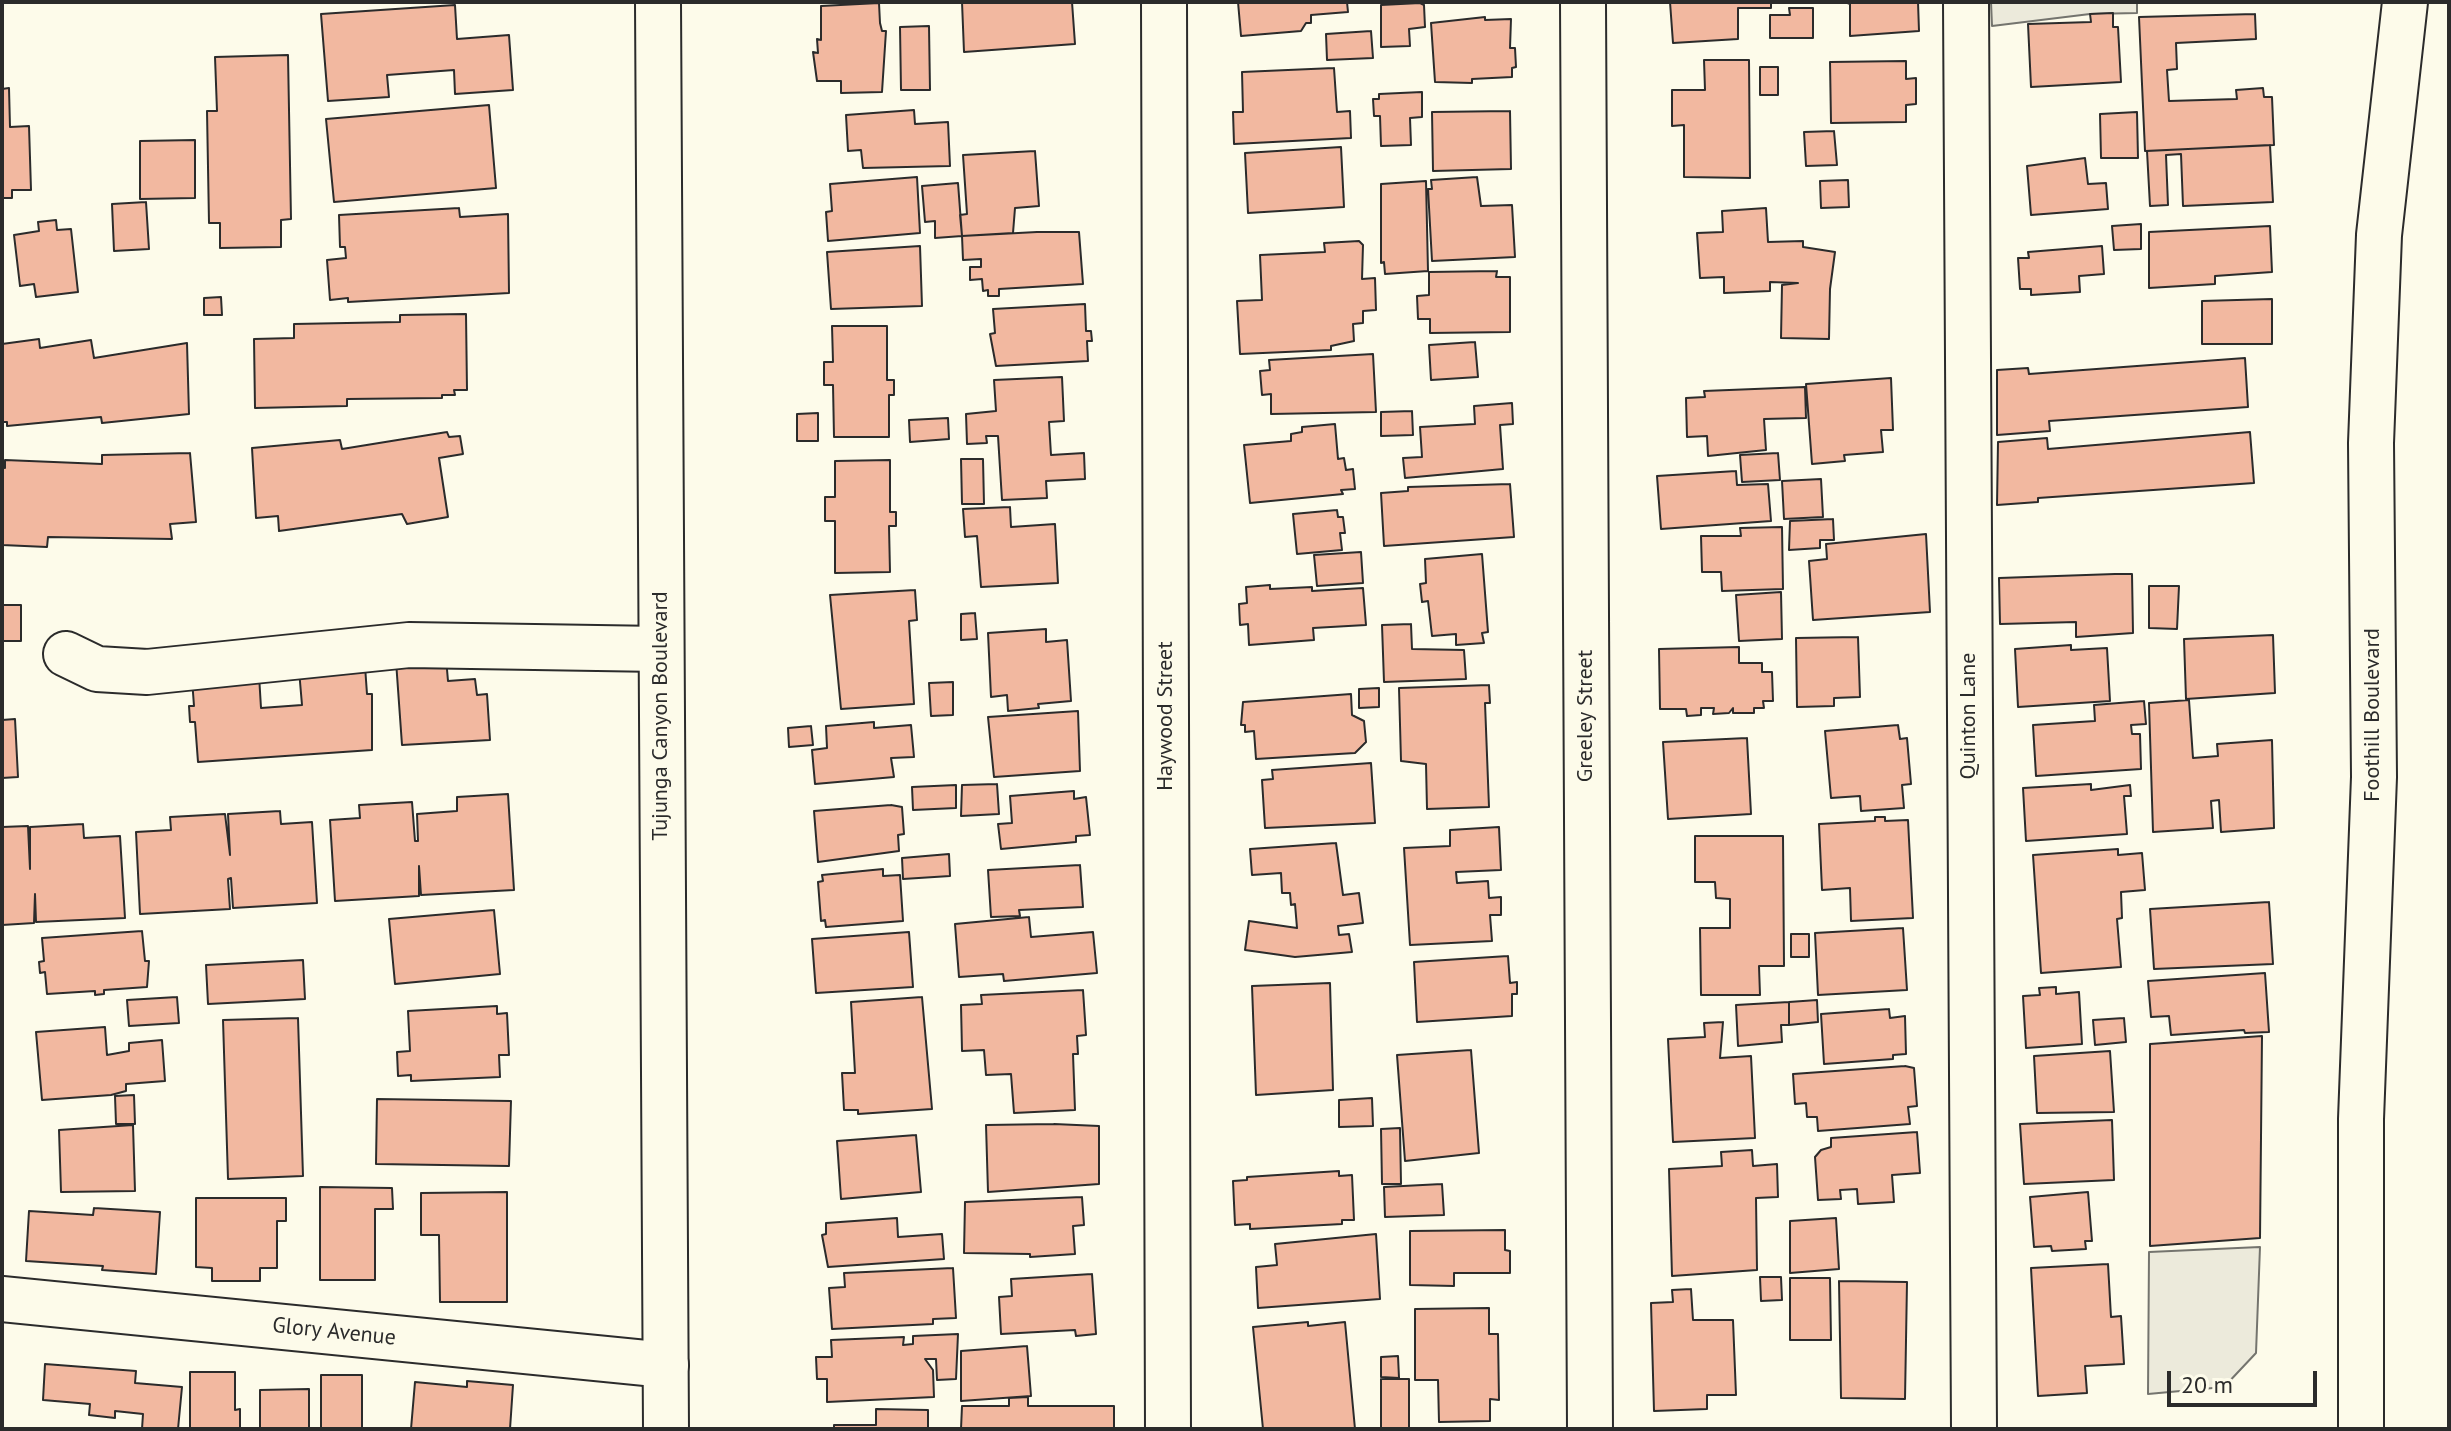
<!DOCTYPE html>
<style>
body{margin:0}
#map{position:relative;width:2451px;height:1431px;overflow:hidden;background:#fdfbea;font-family:"PT Sans",sans-serif}
canvas{display:block}
.frame{position:absolute;inset:0;border:4px solid #2b2b2b;pointer-events:none}
.scale{position:absolute;left:2167px;top:1371px;width:150px;height:36px;box-sizing:border-box;border:4px solid #2b2b2b;border-top:0;padding-left:10px;font-size:24px;line-height:28px;white-space:nowrap;color:#2b2b2b;-webkit-text-stroke:6px #fdfbea;paint-order:stroke}
</style>
<div id="map">
<canvas width="2451" height="1431"></canvas>
<div class="frame"></div>
<div class="scale">20 m</div>
</div>
<script>
const g = document.querySelector('canvas').getContext('2d');
g.lineJoin = 'round';
function fillPath(path, color) {
  g.fillStyle = color;
  g.fill(path, 'evenodd');
}
function poly(rows) {
  const path = new Path2D();
  for (const r of rows) {
    path.moveTo(r[0], r[1]);
    for (let i = 2; i < r.length; i += 2) path.lineTo(r[i], r[i + 1]);
  }
  return path;
}
function stroke(path, color, width, dash) {
  g.strokeStyle = color;
  g.lineWidth = width;
  g.lineCap = dash ? 'butt' : 'round';
  g.setLineDash(dash || []);
  g.stroke(path);
}
function drawText(font, color, halo, rows, align = 'center') {
  g.font = font + ' "PT Sans",sans-serif';
  g.lineWidth = 6;
  g.setLineDash([]);
  g.textBaseline = 'middle';
  g.strokeStyle = halo;
  g.fillStyle = color;
  for (const [text, x, y, turn = 0] of rows) {
    g.save();
    g.translate(x, y);
    g.rotate((+turn || 0) * Math.PI / 180);
    g.textAlign = isNaN(turn) ? turn : align;
    if (halo) g.strokeText(text, 0, 0);
    g.fillText(text, 0, 0);
    g.restore();
  }
}
const parking = poly([
 [1991,2,2137,2,2137,13,2090,14,1992,26,1991,2],
 [2260,1247,2256,1353,2224,1387,2148,1394,2149,1252,2260,1247]
]);
fillPath(parking, '#eceadb');
stroke(parking, '#74746e', 2);
const building = poly([
 [962,2,1072,2,1075,44,964,52,962,2],
 [1238,2,1347,2,1348,12,1311,15,1311,23,1306,23,1301,31,1241,36,1238,2],
 [1670,2,1771,2,1771,8,1738,8,1738,39,1673,43,1670,2],
 [1845,2,1918,2,1919,31,1850,36,1850,4,1845,2],
 [879,3,880,23,882,31,886,31,882,92,841,93,841,81,817,81,813,52,818,53,817,39,821,40,821,6,879,3],
 [1420,3,1424,5,1425,27,1409,29,1410,46,1381,47,1381,5,1420,3],
 [455,5,457,39,509,35,513,90,455,94,454,70,387,75,389,97,328,101,321,14,455,5],
 [1789,8,1813,8,1813,38,1770,38,1770,15,1790,15,1789,8],
 [2113,13,2113,27,2118,27,2121,82,2031,87,2028,24,2091,22,2090,14,2113,13],
 [2255,14,2256,39,2176,43,2177,69,2167,70,2169,101,2237,99,2236,90,2263,88,2264,97,2272,97,2274,145,2145,151,2139,17,2255,14],
 [1485,17,1485,20,1511,19,1510,48,1515,48,1516,67,1512,68,1512,77,1472,79,1472,83,1435,82,1431,23,1485,17],
 [929,26,930,90,901,90,900,27,929,26],
 [1371,31,1373,58,1327,60,1326,34,1371,31],
 [288,55,291,219,281,220,281,247,220,248,220,223,209,223,207,111,217,111,215,57,288,55],
 [1704,60,1749,60,1750,178,1684,177,1684,125,1672,126,1672,90,1705,90,1704,60],
 [1906,61,1906,79,1916,78,1916,104,1906,105,1906,122,1831,123,1830,62,1906,61],
 [1760,67,1778,67,1778,95,1760,95,1760,67],
 [1334,68,1337,112,1350,111,1351,138,1234,144,1233,112,1243,112,1242,72,1334,68],
 [9,88,10,127,29,126,31,190,12,190,12,198,2,198,2,242,2,89,9,88],
 [1422,92,1422,117,1410,118,1411,145,1381,146,1380,116,1374,116,1373,99,1379,99,1379,94,1422,92],
 [489,105,496,188,334,202,326,119,489,105],
 [914,110,915,124,948,122,950,166,863,168,861,150,848,151,846,115,914,110],
 [1510,111,1511,169,1433,171,1432,112,1510,111],
 [2137,112,2138,158,2101,158,2100,114,2137,112],
 [1834,131,1837,165,1806,166,1804,132,1834,131],
 [195,140,195,198,140,199,140,141,195,140],
 [2270,145,2273,202,2183,206,2181,154,2166,155,2168,205,2150,206,2147,151,2270,145],
 [1341,147,1344,207,1248,213,1245,153,1341,147],
 [1035,151,1039,206,1015,208,1013,233,962,236,960,215,967,214,963,155,1035,151],
 [2085,158,2088,184,2106,183,2108,209,2031,215,2027,166,2085,158],
 [917,177,920,233,828,241,826,212,832,211,830,184,917,177],
 [1477,177,1481,206,1512,205,1515,257,1432,261,1428,189,1432,189,1431,180,1477,177],
 [1848,180,1849,207,1821,208,1820,181,1848,180],
 [1426,181,1428,271,1385,274,1384,262,1381,263,1381,184,1426,181],
 [958,183,962,236,935,238,935,221,925,222,922,186,958,183],
 [146,202,149,249,114,251,112,204,146,202],
 [459,208,460,217,508,214,509,293,348,302,348,298,330,300,327,260,346,258,345,247,340,247,339,215,459,208],
 [1766,208,1768,242,1803,241,1803,247,1835,252,1830,289,1829,339,1781,338,1782,285,1798,283,1770,282,1770,291,1724,293,1724,277,1700,278,1697,233,1723,232,1722,211,1766,208],
 [56,220,57,230,71,229,78,292,36,297,34,284,20,286,14,235,39,231,38,222,56,220],
 [2141,224,2141,249,2114,250,2112,226,2141,224],
 [2270,226,2272,272,2215,276,2215,284,2149,288,2149,232,2270,226],
 [1037,232,1079,232,1083,284,999,289,999,296,988,296,988,290,983,291,982,279,970,280,970,267,981,267,981,259,963,260,962,236,1037,232],
 [1359,241,1363,245,1362,279,1375,278,1376,310,1363,311,1363,323,1353,324,1354,341,1331,346,1331,350,1240,354,1237,301,1262,300,1260,255,1325,252,1324,243,1359,241],
 [920,246,922,306,831,309,827,252,920,246],
 [2102,246,2104,274,2079,276,2080,292,2031,295,2031,289,2020,289,2018,258,2029,258,2028,252,2102,246],
 [1497,271,1496,277,1510,277,1510,332,1430,333,1430,319,1418,319,1417,296,1429,295,1429,272,1497,271],
 [221,297,222,315,204,315,204,298,221,297],
 [2272,299,2272,344,2202,344,2202,301,2272,299],
 [1085,304,1086,331,1091,331,1092,341,1087,341,1088,361,996,366,990,334,995,333,993,309,1085,304],
 [466,314,467,390,454,390,455,395,442,395,442,398,347,399,347,406,255,408,254,339,294,338,294,324,400,322,400,315,466,314],
 [832,326,887,326,887,380,894,380,894,395,889,395,889,437,834,437,833,385,824,385,824,362,833,362,832,326],
 [39,339,40,348,91,340,94,358,187,343,189,414,102,423,101,417,7,426,7,422,2,422,2,344,39,339],
 [1475,342,1478,377,1431,380,1429,345,1475,342],
 [1373,354,1376,412,1271,414,1271,394,1262,395,1260,371,1270,370,1269,360,1373,354],
 [2245,358,2248,407,2049,421,2050,431,1997,435,1997,370,2028,368,2029,374,2245,358],
 [1062,377,1064,421,1049,422,1051,455,1084,453,1085,479,1046,481,1047,498,1002,500,998,436,986,436,987,443,967,444,966,414,996,411,994,380,1062,377],
 [1891,378,1893,430,1881,430,1883,452,1844,455,1845,461,1812,464,1806,384,1891,378],
 [1805,387,1806,418,1764,419,1766,450,1708,456,1707,436,1687,437,1686,398,1705,397,1704,391,1805,387],
 [1512,403,1513,424,1500,425,1503,469,1405,478,1403,458,1422,457,1420,427,1475,424,1474,406,1512,403],
 [1412,411,1413,435,1381,436,1381,412,1412,411],
 [818,413,818,441,797,441,797,414,818,413],
 [948,418,949,439,910,442,909,420,948,418],
 [1335,424,1338,459,1344,458,1346,470,1353,469,1355,489,1341,490,1343,494,1250,503,1244,445,1291,441,1291,434,1302,432,1302,427,1335,424],
 [447,432,449,437,460,436,463,454,439,458,448,517,407,524,402,514,279,531,278,516,256,518,252,448,340,440,342,449,447,432],
 [2250,432,2254,483,2038,498,2038,502,1997,505,1998,442,2047,438,2048,449,2250,432],
 [190,453,196,522,170,524,172,539,48,537,47,547,2,545,2,467,5,468,5,460,102,464,102,455,190,453],
 [1778,453,1780,480,1742,482,1740,455,1778,453],
 [961,459,983,459,984,504,962,504,961,459],
 [890,460,890,512,896,512,896,526,889,526,890,572,835,573,835,521,825,521,825,497,835,497,835,461,890,460],
 [1736,471,1737,485,1768,484,1771,521,1661,529,1657,476,1736,471],
 [1821,479,1823,517,1784,519,1782,481,1821,479],
 [1510,484,1514,537,1384,546,1381,493,1408,491,1408,487,1510,484],
 [1010,507,1011,527,1055,524,1058,583,981,587,977,536,965,537,963,509,1010,507],
 [1337,510,1338,517,1343,517,1345,533,1340,533,1342,550,1297,554,1293,514,1337,510],
 [1833,519,1834,540,1820,540,1820,548,1789,550,1790,521,1833,519],
 [1782,527,1783,589,1722,591,1721,572,1702,572,1701,536,1741,536,1740,528,1782,527],
 [1926,534,1930,612,1813,620,1809,561,1827,559,1826,544,1926,534],
 [1361,552,1363,583,1317,586,1314,555,1361,552],
 [1482,554,1488,632,1482,633,1484,643,1456,645,1456,634,1432,636,1428,601,1422,602,1420,584,1426,583,1425,559,1482,554],
 [2115,574,2132,574,2133,633,2076,637,2076,622,2000,624,1999,578,2115,574],
 [1270,585,1270,589,1312,587,1312,591,1363,588,1366,625,1313,628,1314,640,1249,645,1248,624,1240,625,1239,604,1247,603,1246,587,1270,585],
 [2149,586,2179,586,2177,629,2149,628,2149,586],
 [915,590,917,620,909,621,914,704,841,709,830,595,915,590],
 [1781,592,1782,639,1739,641,1736,595,1781,592],
 [2,605,21,605,21,641,2,641,2,605],
 [975,613,977,639,961,640,961,614,975,613],
 [1411,624,1412,649,1464,650,1466,679,1384,682,1382,625,1411,624],
 [1046,629,1046,642,1067,640,1071,701,1038,704,1039,708,1008,711,1007,695,991,697,988,633,1046,629],
 [2273,635,2275,693,2186,699,2184,639,2273,635],
 [1858,637,1860,697,1834,698,1834,706,1797,707,1796,638,1858,637],
 [2071,645,2071,650,2107,648,2110,701,2018,707,2015,649,2071,645],
 [1739,647,1739,663,1762,663,1762,672,1772,672,1773,701,1763,701,1764,708,1754,708,1754,713,1733,713,1733,708,1729,713,1713,714,1714,708,1701,708,1701,715,1687,716,1686,709,1660,709,1659,649,1739,647],
 [446,658,448,681,475,679,477,695,487,694,490,740,402,745,396,661,446,658],
 [365,666,367,694,372,694,372,750,198,762,195,722,190,722,189,706,194,706,192,679,259,675,261,708,302,705,299,670,365,666],
 [953,682,953,715,931,716,929,683,953,682],
 [1489,685,1490,703,1485,703,1489,807,1427,809,1426,764,1401,761,1399,688,1489,685],
 [1379,688,1379,707,1359,708,1359,689,1379,688],
 [1351,694,1352,715,1364,721,1366,742,1355,753,1256,759,1254,731,1245,732,1245,725,1241,725,1243,702,1351,694],
 [2189,700,2193,758,2218,756,2217,744,2272,740,2274,828,2221,832,2219,800,2211,801,2213,828,2153,832,2149,703,2189,700],
 [2144,701,2146,724,2131,725,2132,734,2140,734,2141,769,2036,776,2033,725,2095,721,2094,705,2144,701],
 [1078,711,1080,771,994,777,988,717,1078,711],
 [15,719,18,777,2,778,2,720,15,719],
 [874,722,874,728,911,725,914,757,891,758,894,777,815,784,812,750,827,748,826,726,874,722],
 [1898,725,1900,739,1907,738,1911,784,1902,785,1904,808,1861,811,1860,796,1831,798,1825,731,1898,725],
 [811,726,813,745,789,747,788,728,811,726],
 [1747,738,1751,814,1668,819,1663,742,1747,738],
 [1371,763,1375,823,1265,828,1262,780,1273,779,1272,770,1371,763],
 [997,784,999,814,961,816,962,785,997,784],
 [2091,784,2091,790,2130,785,2131,796,2124,796,2127,834,2026,841,2023,788,2091,784],
 [956,785,956,808,913,810,912,787,956,785],
 [1074,791,1074,799,1086,797,1090,835,1076,836,1076,842,1001,849,998,824,1012,823,1010,796,1074,791],
 [508,794,514,890,421,895,419,866,419,896,335,901,330,820,360,818,359,805,412,802,415,841,418,841,417,814,457,811,457,797,508,794],
 [891,805,902,807,904,834,898,835,899,851,818,862,814,811,891,805],
 [280,811,281,824,312,822,317,903,233,908,231,878,228,879,230,909,140,914,136,832,171,830,170,817,225,814,230,855,228,814,280,811],
 [1875,817,1885,817,1885,821,1908,820,1913,918,1851,921,1850,888,1822,890,1819,824,1875,821,1875,817],
 [83,824,84,838,120,836,125,918,36,922,35,894,34,923,2,925,2,827,28,826,30,869,30,827,83,824],
 [1499,827,1501,870,1456,872,1457,883,1488,881,1489,898,1501,897,1501,915,1490,915,1492,941,1410,945,1404,848,1450,846,1450,830,1499,827],
 [1695,836,1783,836,1784,966,1759,966,1760,995,1701,995,1700,928,1730,928,1730,899,1716,898,1715,882,1695,882,1695,836],
 [1336,843,1343,895,1359,893,1363,923,1338,926,1339,935,1349,934,1352,952,1295,957,1245,950,1249,921,1297,928,1295,904,1291,905,1290,893,1282,893,1281,873,1252,875,1250,849,1336,843],
 [2118,849,2118,855,2142,853,2145,890,2121,892,2122,918,2117,919,2121,967,2041,973,2033,855,2118,849],
 [949,854,950,876,903,879,902,858,949,854],
 [1080,865,1083,907,1019,910,1020,916,991,917,988,870,1080,865],
 [883,869,883,876,900,875,903,921,826,927,825,920,821,921,818,882,823,881,822,875,883,869],
 [2269,902,2273,964,2154,969,2150,909,2269,902],
 [494,910,500,974,395,984,389,919,494,910],
 [1029,917,1031,937,1093,932,1097,973,1004,981,1003,974,959,977,955,924,1029,917],
 [1903,928,1907,990,1818,995,1815,933,1903,928],
 [142,931,145,961,149,961,147,987,104,990,104,994,95,995,95,991,47,994,45,972,40,973,39,962,44,961,42,938,142,931],
 [909,932,913,987,816,993,812,939,909,932],
 [1791,934,1809,934,1809,957,1791,957,1791,934],
 [1508,956,1510,983,1517,982,1517,994,1512,994,1512,1016,1417,1022,1414,962,1508,956],
 [303,960,305,999,208,1004,206,965,303,960],
 [2265,973,2269,1032,2245,1033,2244,1030,2171,1035,2169,1016,2151,1017,2148,981,2265,973],
 [1330,983,1333,1090,1256,1095,1252,986,1330,983],
 [2056,987,2056,994,2079,992,2082,1044,2026,1048,2023,996,2040,995,2039,988,2056,987],
 [1083,990,1086,1035,1077,1036,1078,1054,1073,1054,1075,1110,1014,1113,1011,1074,986,1075,984,1050,962,1051,961,1005,982,1004,981,995,1083,990],
 [177,997,179,1023,129,1026,127,1000,177,997],
 [922,997,932,1109,858,1114,858,1110,844,1110,842,1073,855,1073,851,1002,922,997],
 [1817,1000,1818,1022,1789,1025,1789,1002,1817,1000],
 [1789,1002,1789,1025,1781,1025,1782,1042,1738,1046,1736,1005,1789,1002],
 [497,1006,497,1014,507,1013,509,1055,499,1055,500,1077,411,1081,411,1075,398,1076,397,1052,410,1051,408,1011,497,1006],
 [1889,1009,1890,1018,1905,1016,1906,1054,1893,1055,1893,1059,1824,1064,1821,1014,1889,1009],
 [298,1018,303,1176,228,1179,223,1020,298,1018],
 [2124,1018,2126,1042,2095,1045,2093,1020,2124,1018],
 [1723,1022,1720,1058,1751,1056,1755,1138,1673,1142,1668,1039,1705,1037,1704,1023,1723,1022],
 [105,1027,107,1055,129,1051,129,1043,162,1040,165,1081,126,1084,126,1091,111,1095,42,1100,36,1032,105,1027],
 [2262,1036,2260,1238,2150,1246,2150,1044,2262,1036],
 [1471,1050,1479,1153,1405,1161,1397,1055,1471,1050],
 [2110,1051,2114,1112,2037,1113,2034,1056,2110,1051],
 [1905,1066,1914,1068,1917,1106,1908,1107,1910,1124,1818,1131,1817,1117,1807,1117,1806,1103,1795,1104,1793,1074,1905,1066],
 [134,1095,135,1124,116,1124,115,1096,134,1095],
 [1372,1098,1373,1126,1339,1127,1339,1100,1372,1098],
 [377,1099,511,1101,509,1166,376,1164,377,1099],
 [2112,1120,2114,1180,2024,1184,2020,1124,2112,1120],
 [1054,1124,1099,1126,1099,1184,988,1192,986,1125,1054,1124],
 [133,1125,135,1191,61,1192,59,1130,133,1125],
 [1400,1128,1401,1184,1382,1184,1381,1129,1400,1128],
 [1917,1132,1920,1173,1892,1175,1894,1202,1858,1204,1857,1189,1840,1190,1841,1199,1818,1200,1815,1157,1821,1150,1831,1147,1831,1138,1917,1132],
 [916,1135,921,1192,841,1199,837,1141,916,1135],
 [1752,1150,1753,1166,1777,1164,1778,1197,1756,1198,1757,1270,1672,1276,1669,1169,1722,1166,1721,1152,1752,1150],
 [1339,1171,1339,1176,1352,1175,1354,1220,1342,1220,1342,1224,1250,1229,1250,1224,1235,1225,1233,1181,1247,1180,1247,1177,1339,1171],
 [1442,1184,1444,1215,1385,1217,1384,1187,1442,1184],
 [320,1187,392,1188,393,1209,375,1209,375,1280,320,1280,320,1187],
 [507,1192,507,1302,440,1302,439,1235,421,1235,421,1193,507,1192],
 [2088,1192,2092,1241,2085,1241,2086,1249,2052,1251,2051,1246,2034,1247,2030,1197,2088,1192],
 [1082,1197,1084,1225,1073,1226,1075,1254,1030,1257,1030,1254,964,1253,965,1202,1082,1197],
 [196,1198,286,1198,286,1221,277,1221,277,1268,260,1268,260,1281,212,1281,212,1268,196,1267,196,1198],
 [94,1208,160,1212,156,1274,102,1270,103,1266,26,1261,29,1211,93,1215,94,1208],
 [897,1218,898,1237,942,1234,944,1259,828,1267,822,1235,826,1234,826,1223,897,1218],
 [1836,1218,1839,1269,1790,1273,1790,1221,1836,1218],
 [1505,1230,1505,1250,1510,1251,1510,1273,1454,1273,1454,1286,1410,1285,1410,1231,1505,1230],
 [1376,1234,1380,1299,1258,1308,1256,1267,1277,1265,1275,1244,1376,1234],
 [2108,1264,2111,1317,2121,1316,2124,1364,2085,1366,2087,1393,2038,1396,2031,1268,2108,1264],
 [953,1268,956,1318,933,1319,933,1324,832,1329,829,1288,845,1287,844,1273,953,1268],
 [1092,1274,1096,1334,1076,1336,1075,1330,1001,1334,999,1297,1012,1296,1011,1279,1092,1274],
 [1760,1277,1781,1277,1782,1300,1761,1301,1760,1277],
 [1790,1278,1830,1278,1831,1340,1790,1340,1790,1278],
 [1839,1281,1907,1282,1905,1399,1841,1398,1839,1281],
 [1691,1289,1693,1320,1733,1320,1736,1395,1707,1395,1707,1409,1654,1411,1651,1303,1673,1302,1672,1290,1691,1289],
 [1489,1308,1489,1334,1498,1334,1499,1400,1490,1399,1490,1421,1439,1422,1438,1380,1415,1380,1415,1309,1489,1308],
 [1308,1322,1308,1326,1345,1322,1355,1429,1263,1429,1253,1327,1308,1322],
 [958,1334,956,1379,937,1380,936,1359,925,1359,933,1370,934,1397,827,1402,827,1379,817,1379,816,1357,832,1357,831,1340,904,1337,903,1345,913,1344,913,1336,958,1334],
 [1027,1346,1031,1396,961,1401,961,1351,1027,1346],
 [1398,1356,1399,1378,1381,1377,1381,1357,1398,1356],
 [45,1364,136,1371,135,1383,182,1387,178,1429,142,1429,143,1414,115,1411,115,1418,89,1415,90,1404,43,1400,45,1364],
 [190,1372,235,1372,235,1410,240,1409,240,1429,190,1429,190,1372],
 [321,1375,362,1375,362,1429,321,1429,321,1375],
 [1381,1379,1409,1379,1409,1429,1381,1429,1381,1379],
 [467,1381,513,1385,510,1429,411,1429,415,1382,467,1387,467,1381],
 [309,1389,309,1429,260,1429,260,1390,309,1389],
 [1028,1397,1028,1406,1114,1406,1114,1429,961,1429,962,1406,1009,1406,1009,1398,1028,1397],
 [876,1409,928,1410,928,1429,834,1429,834,1425,876,1425,876,1409]
]);
fillPath(building, '#f2b8a0');
stroke(building, '#2b2b2b', 2);
const minor = poly([
 [1164,2,1168,1429],
 [1583,2,1590,1429],
 [1966,2,1974,1429],
 [66,654,97,669,147,672,409,645,660,649],
 [2,1299,666,1365]
]);
const major = poly([
 [658,2,666,1429],
 [2361,1429,2361,1119,2374,777,2371,443,2379,235,2405,2]
]);
stroke(minor, '#2b2b2b', 48);
stroke(major, '#2b2b2b', 48);
stroke(minor, '#fdfbea', 44);
stroke(major, '#fdfbea', 44);
drawText('22px', '#2b2b2b', '#fdfbea', [
 ["Foothill Boulevard",2373,715,-90],
 ["Tujunga Canyon Boulevard",661,716,-90],
 ["Haywood Street",1166,716,-90],
 ["Greeley Street",1586,716,-90],
 ["Quinton Lane",1969,716,-90],
 ["Glory Avenue",334,1332,6]
]);
</script>
